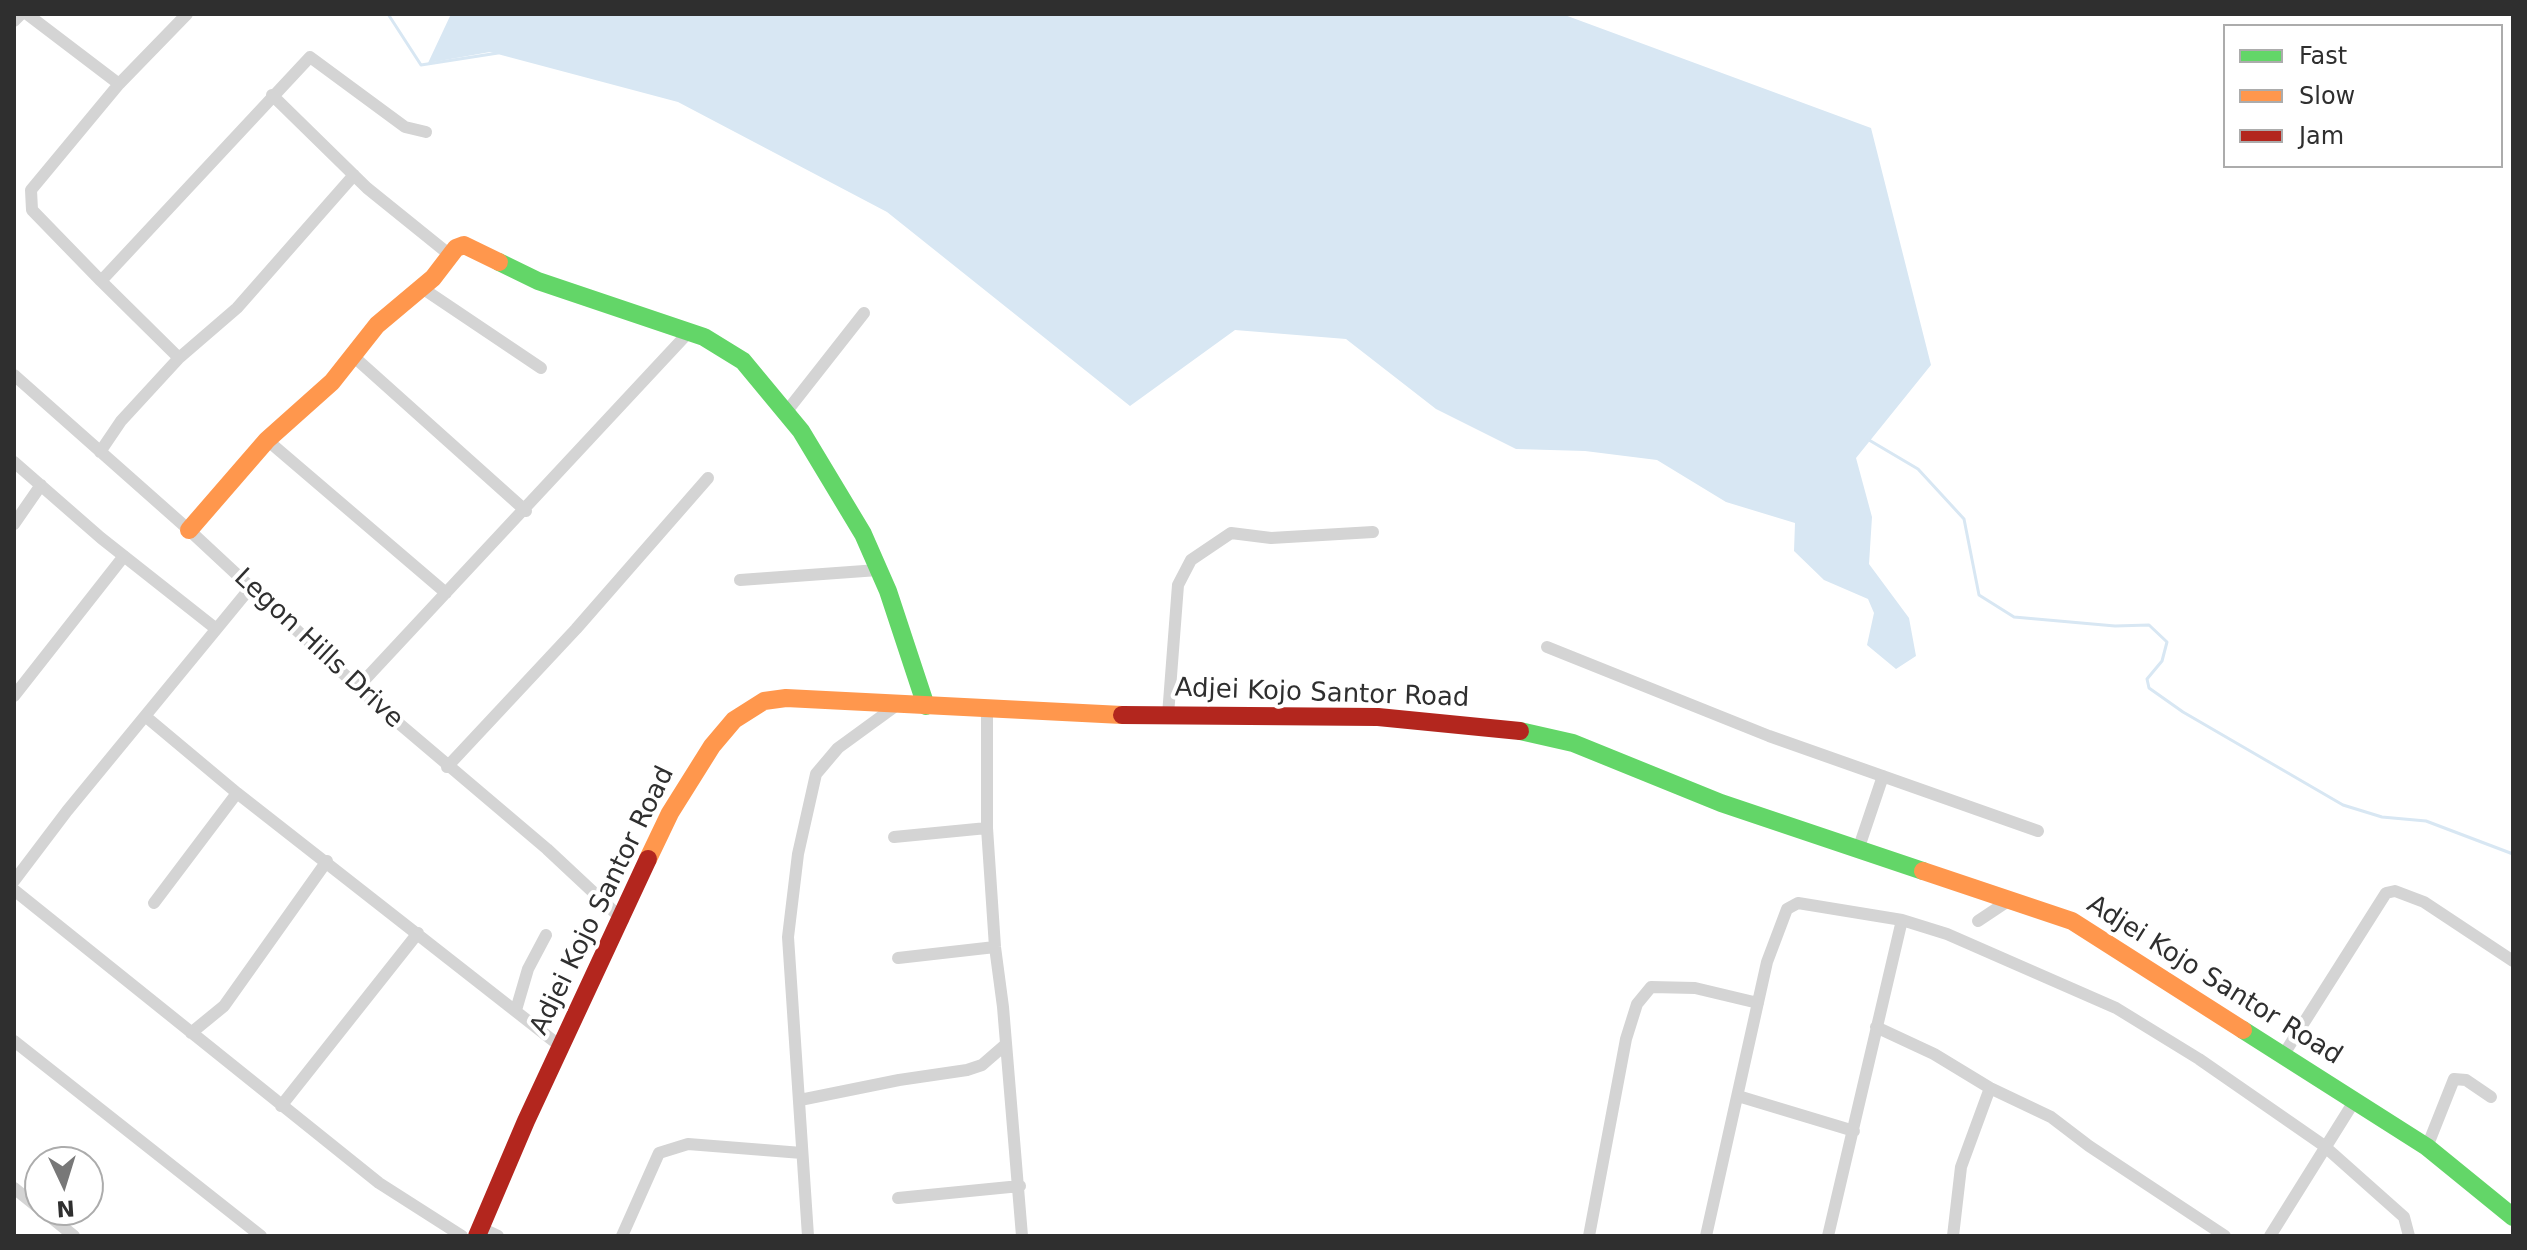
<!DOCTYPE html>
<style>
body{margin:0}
#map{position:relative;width:2527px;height:1250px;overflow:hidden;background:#fff;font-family:"DejaVu Sans",sans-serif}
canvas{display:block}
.frame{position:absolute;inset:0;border:16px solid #2f2f2f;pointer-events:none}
.legend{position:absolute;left:2223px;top:24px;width:280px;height:144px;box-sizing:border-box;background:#fff;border:2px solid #acacac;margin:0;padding:10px 14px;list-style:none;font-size:24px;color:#2f2f2f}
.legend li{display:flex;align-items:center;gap:16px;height:40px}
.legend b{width:40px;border:2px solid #acacac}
.north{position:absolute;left:24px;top:1146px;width:80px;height:80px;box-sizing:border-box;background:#fff;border:2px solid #acacac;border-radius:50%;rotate:176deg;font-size:22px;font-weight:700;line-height:32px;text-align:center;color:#2f2f2f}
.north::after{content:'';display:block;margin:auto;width:28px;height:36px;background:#787878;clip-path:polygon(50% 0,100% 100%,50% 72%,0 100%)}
</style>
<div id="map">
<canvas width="2527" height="1250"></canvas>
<div class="frame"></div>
<ul class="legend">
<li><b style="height:10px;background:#63d668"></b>Fast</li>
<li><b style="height:10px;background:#ff974d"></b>Slow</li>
<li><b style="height:10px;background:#b3261e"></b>Jam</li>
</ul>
<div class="north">N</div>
</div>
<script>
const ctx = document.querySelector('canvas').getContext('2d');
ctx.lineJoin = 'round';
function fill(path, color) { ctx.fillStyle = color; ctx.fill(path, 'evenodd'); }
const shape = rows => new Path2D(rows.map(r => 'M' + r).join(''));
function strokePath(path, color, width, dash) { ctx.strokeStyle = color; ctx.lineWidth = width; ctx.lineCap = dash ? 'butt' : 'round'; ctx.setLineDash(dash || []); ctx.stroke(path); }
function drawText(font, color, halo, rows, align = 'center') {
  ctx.font = font + ' "DejaVu Sans",sans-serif'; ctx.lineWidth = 8; ctx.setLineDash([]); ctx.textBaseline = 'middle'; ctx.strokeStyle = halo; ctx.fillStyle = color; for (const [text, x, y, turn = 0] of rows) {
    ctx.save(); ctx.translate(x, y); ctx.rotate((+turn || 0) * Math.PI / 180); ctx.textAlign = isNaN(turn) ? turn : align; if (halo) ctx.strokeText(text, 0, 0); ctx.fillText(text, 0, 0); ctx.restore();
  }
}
fill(shape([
 [451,14,1562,14,1871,128,1931,365,1856,458,1872,517,1869,564,1909,618,1916,656,1896,669,1867,645,1874,613,1868,599,1824,580,1794,551,1795,523,1726,502,1657,460,1585,451,1516,449,1436,409,1346,339,1235,330,1130,406,887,212,678,102,490,52,428,63]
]), '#d8e7f3');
strokePath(shape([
 [388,14,421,65,498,53],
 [1869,440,1918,469,1964,519,1979,595,2014,617,2115,626,2149,625,2167,642,2162,661,2147,679,2149,688,2183,712,2343,805,2382,817,2426,821,2513,854]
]), '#d8e7f3', 3);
strokePath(shape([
 [27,14,119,84],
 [14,21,21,14],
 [272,95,367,188,450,255],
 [101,281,32,210,31,190,119,84,187,14],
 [422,288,541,368],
 [353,356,526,511],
 [179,358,101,281,310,57,405,127,426,132],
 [14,375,189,530,376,704,547,849,623,920],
 [787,411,864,313],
 [267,440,446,593],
 [100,452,121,421,179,358,237,308,354,175],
 [14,462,101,538,215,628],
 [14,524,41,485],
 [740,580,878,570],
 [1547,647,1769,736,2038,831],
 [358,687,689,332],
 [14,696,124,556],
 [987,710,987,828,995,947,1003,1007,1022,1236],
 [1168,715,1178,585,1191,560,1231,533,1271,538,1373,532],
 [145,716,237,793,560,1046],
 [447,767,576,629,708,478],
 [894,837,987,828],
 [1858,850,1883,776],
 [14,881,67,811,251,587],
 [14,890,379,1183,462,1236],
 [154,903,237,793],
 [1978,921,2011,899],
 [898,958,995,947],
 [516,1010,528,969,546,935],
 [1876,1027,1934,1054,1990,1088,2051,1117,2089,1146,2225,1236],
 [191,1033,224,1006,327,861],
 [14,1041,261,1236],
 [2284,1054,2386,893,2395,891,2424,902,2513,961],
 [1738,1096,1854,1131],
 [800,1100,899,1080,967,1070,982,1065,1005,1045],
 [281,1106,418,933],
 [2427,1147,2454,1079,2466,1080,2491,1097],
 [14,1188,40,1209],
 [898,1198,1020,1186],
 [42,1210,74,1236],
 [481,1228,498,1236],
 [622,1236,659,1153,688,1144,802,1153],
 [808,1236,788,937,798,854,816,774,838,748,897,705],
 [1589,1236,1626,1039,1637,1004,1651,987,1695,988,1758,1003],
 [1706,1236,1767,962,1787,909,1798,903,1902,920,1947,934,2116,1008,2199,1059,2323,1145,2404,1217,2409,1236],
 [1828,1236,1902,920],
 [1953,1236,1961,1167,1990,1088],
 [2270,1236,2355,1100]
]), '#d4d4d4', 12);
strokePath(shape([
 [499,262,538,281,704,337,743,361,801,431,863,534,888,591,926,706],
 [1520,731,1573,743,1721,803,1923,871],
 [2243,1030,2427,1147,2513,1217]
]), '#63d668', 18);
strokePath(shape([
 [189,530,267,440,332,382,377,325,433,278,456,248,464,245,499,262],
 [648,859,670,813,712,746,734,720,764,701,786,698,1122,715],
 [1923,871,2072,921,2243,1030]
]), '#ff974d', 18);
strokePath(shape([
 [1122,715,1378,717,1520,731],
 [477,1236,526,1121,648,859]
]), '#b3261e', 18);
drawText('26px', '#2f2f2f', '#fff', [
 ["Legon Hills Drive",318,649,43],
 ["Adjei Kojo Santor Road",1322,694,2],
 ["Adjei Kojo Santor Road",603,901,-64],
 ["Adjei Kojo Santor Road",2214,981,32]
]);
</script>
